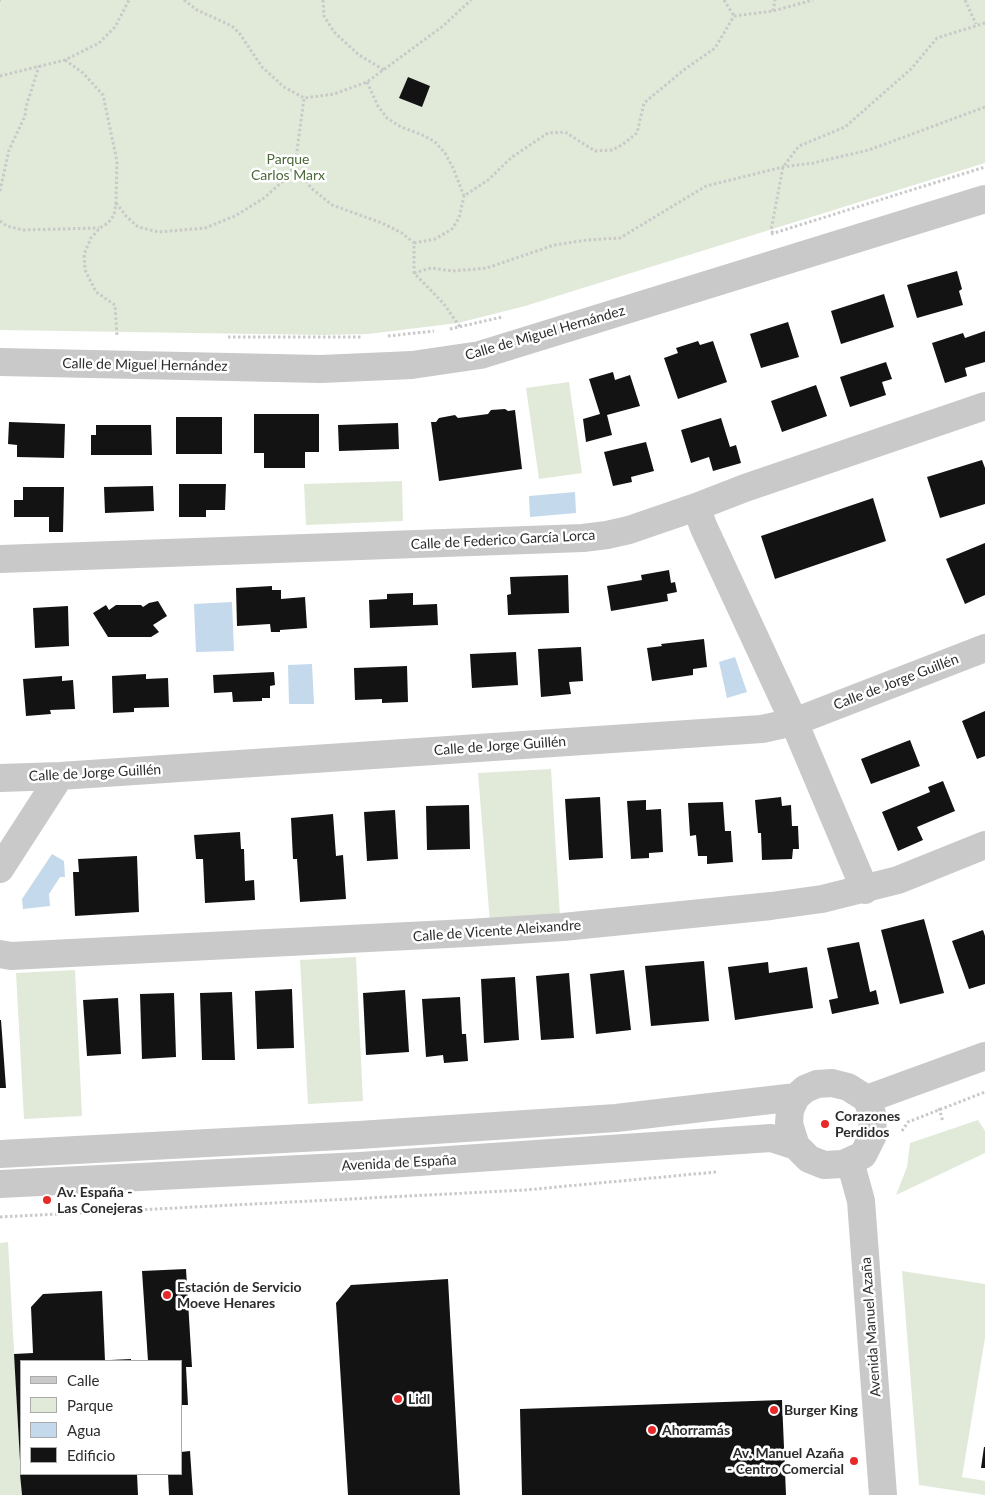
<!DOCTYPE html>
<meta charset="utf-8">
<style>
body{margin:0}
#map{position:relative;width:985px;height:1495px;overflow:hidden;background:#fff;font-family:Lato,sans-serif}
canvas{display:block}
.legend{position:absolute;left:20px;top:1360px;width:162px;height:115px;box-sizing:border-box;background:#fff;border:1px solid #ababab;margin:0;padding:6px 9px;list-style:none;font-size:15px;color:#2c2c2c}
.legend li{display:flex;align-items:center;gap:10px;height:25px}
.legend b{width:25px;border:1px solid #ababab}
</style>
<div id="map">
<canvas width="985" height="1495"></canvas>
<ul class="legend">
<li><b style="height:6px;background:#c9c9c9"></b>Calle</li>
<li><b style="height:14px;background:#e1ead9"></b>Parque</li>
<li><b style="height:14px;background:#c4d9eb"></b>Agua</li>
<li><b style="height:14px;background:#131313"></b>Edificio</li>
</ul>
</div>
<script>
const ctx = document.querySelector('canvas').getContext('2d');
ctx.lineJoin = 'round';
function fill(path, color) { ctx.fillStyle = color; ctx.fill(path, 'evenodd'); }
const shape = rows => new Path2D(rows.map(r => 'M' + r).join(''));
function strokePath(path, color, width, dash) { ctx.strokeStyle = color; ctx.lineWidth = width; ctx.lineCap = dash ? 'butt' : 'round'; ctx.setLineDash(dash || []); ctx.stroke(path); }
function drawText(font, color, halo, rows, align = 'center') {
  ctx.font = font + ' Lato,sans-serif'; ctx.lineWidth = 5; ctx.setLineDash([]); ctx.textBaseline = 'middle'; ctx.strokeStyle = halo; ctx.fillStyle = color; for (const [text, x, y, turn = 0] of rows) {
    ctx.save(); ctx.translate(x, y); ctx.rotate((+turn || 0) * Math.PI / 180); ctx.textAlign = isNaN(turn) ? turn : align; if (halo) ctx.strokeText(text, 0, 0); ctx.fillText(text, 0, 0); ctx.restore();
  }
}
fill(shape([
 [0,0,985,0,985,163,525,306,458,323,368,334,322,335,0,330],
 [569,382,582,473,539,479,526,388],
 [402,481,403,521,306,525,304,484],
 [551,769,560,917,490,923,478,773],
 [356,957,363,1101,308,1104,300,960],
 [75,970,82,1116,24,1119,16,973],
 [978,1120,985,1131,985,1153,896,1195,907,1167,910,1143],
 [8,1242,22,1495,0,1495,0,1243],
 [902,1271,985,1284,985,1338,962,1477,985,1481,985,1495,919,1485]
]), '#e1ead9');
fill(shape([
 [575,492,576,513,530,517,529,496],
 [232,602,234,651,196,652,194,604],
 [735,657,747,692,727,698,719,662],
 [312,664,314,704,289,704,288,665],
 [52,854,64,861,65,877,60,877,49,894,50,906,23,909,22,899]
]), '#c4d9eb');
fill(shape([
 [408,77,430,86,422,107,399,98],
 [957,271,962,289,959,291,963,305,917,318,907,285],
 [884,294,894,327,841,344,831,311],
 [788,322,799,357,761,368,750,334],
 [985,331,985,362,965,368,967,376,945,383,932,343,963,333,965,338],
 [698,341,700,345,713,341,727,382,678,399,664,358,678,353,676,348],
 [886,362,892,379,882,382,886,395,850,407,840,377],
 [613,372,615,380,630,375,640,406,607,415,612,435,586,442,583,419,600,414,589,379],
 [816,385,827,416,782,432,771,401],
 [505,409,508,411,515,410,522,469,439,481,431,422,436,422,439,418,455,415,458,418,488,414,491,410],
 [254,414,319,414,319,452,305,452,305,468,264,468,264,453,254,453],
 [176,417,222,417,222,454,176,454],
 [721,418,730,447,736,445,741,463,713,471,709,457,691,463,681,430],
 [9,422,65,424,64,458,17,457,17,445,8,444],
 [398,423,399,449,339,451,338,425],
 [96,425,151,425,152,455,91,455,91,435,96,435],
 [646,442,654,471,631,477,632,482,613,486,604,452],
 [982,460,985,468,985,504,940,518,927,477],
 [179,484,226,484,225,510,206,510,206,517,179,517],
 [153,486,154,511,105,513,104,487],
 [23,487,64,487,63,532,49,532,49,517,14,517,14,500,23,500],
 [873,498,886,541,775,579,761,536],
 [985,543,985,595,965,604,946,559],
 [669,570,671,583,675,582,677,592,667,594,668,601,611,611,607,586,642,580,641,575],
 [568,575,569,613,508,615,507,595,511,594,510,577],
 [272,586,272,590,281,590,281,599,305,597,307,628,280,630,280,632,271,632,270,624,237,626,236,588],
 [413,593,413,605,437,604,438,625,370,628,369,600,387,599,387,594],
 [158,601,167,616,153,625,159,632,151,637,108,637,93,613,106,605,109,610,116,605,141,605,143,607,149,603],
 [68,606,69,646,35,648,33,608],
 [704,639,707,667,693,669,693,675,652,681,647,648,662,646,661,644],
 [581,647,583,681,569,682,571,694,541,697,538,649],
 [516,652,518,685,472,688,470,654],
 [407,666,408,702,382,703,382,699,355,700,354,668],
 [274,672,275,685,270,686,270,698,262,698,262,701,233,702,232,692,214,693,213,675],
 [146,674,146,679,168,678,169,707,134,708,134,712,113,713,112,676],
 [62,676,62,681,73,680,75,709,50,710,51,714,26,716,23,679],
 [985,711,985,756,977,759,962,721],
 [910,740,920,766,871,784,861,759],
 [943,781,955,811,917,827,923,840,898,851,882,812,930,792,928,787],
 [600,797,603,858,569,860,565,799],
 [781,797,782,806,791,805,792,826,798,826,799,849,793,849,792,859,762,860,761,833,758,833,755,800],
 [646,800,646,810,661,809,663,852,649,853,649,858,631,859,627,801],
 [723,802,725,831,731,831,731,832,733,862,707,864,707,856,698,856,696,835,690,836,688,803],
 [469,805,470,849,427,850,426,806],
 [395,810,398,859,367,861,364,812],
 [333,814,336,856,343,855,346,899,300,902,297,859,293,859,291,818],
 [240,832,241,849,244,849,245,881,254,880,255,900,205,903,203,859,196,859,194,835],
 [137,856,139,912,75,916,73,872,79,872,78,859],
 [924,919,944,993,900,1004,881,930],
 [983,930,985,936,985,984,969,989,952,941],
 [859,942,870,992,876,990,879,1004,832,1014,829,1000,838,998,827,948],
 [704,961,709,1021,651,1026,645,966],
 [768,962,769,973,807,967,813,1008,735,1020,728,967],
 [624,970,631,1030,596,1034,590,974],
 [569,973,574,1038,541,1040,536,976],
 [515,977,519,1040,484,1043,481,979],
 [292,989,294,1048,257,1049,255,991],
 [405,990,409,1052,366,1055,363,993],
 [232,992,235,1060,202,1060,200,993],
 [174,993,176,1057,142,1059,140,994],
 [460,997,462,1034,466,1034,468,1061,444,1063,443,1055,426,1057,422,999],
 [118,998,121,1054,87,1056,83,1000],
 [0,1020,1,1020,6,1088,0,1088],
 [186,1269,192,1367,186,1367,188,1405,181,1405,181,1361,148,1361,142,1271],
 [448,1279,460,1495,348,1495,336,1303,351,1285],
 [102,1291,105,1361,21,1361,21,1461,20,1461,14,1354,33,1353,31,1307,43,1294],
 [131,1359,131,1361,110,1361,110,1360],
 [782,1400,786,1495,522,1495,520,1409],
 [984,1447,985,1447,985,1468,981,1468],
 [190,1451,193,1495,169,1495,168,1474,181,1474,181,1452],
 [20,1474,137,1474,138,1495,22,1495]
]), '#131313');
strokePath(shape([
 [0,0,1,0],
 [184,0,197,10,232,26,240,34,262,67,284,87,304,98,334,94,367,82,443,26,471,0],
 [323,0,324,16,334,32,359,55,384,70],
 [724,0,734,16],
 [965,0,976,24],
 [773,11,775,0],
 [734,16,773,11,813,0],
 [65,60,83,73,103,95,117,161,116,203,114,215,108,223,100,228,91,238,84,254,85,270,96,292,115,305,117,336],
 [0,76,65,60,99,43,115,27,129,0],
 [367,82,378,106,387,118,401,127,420,134,434,141,445,153,453,168,464,196,488,180,512,157,548,133,565,132,595,151,612,150,622,145,637,133,644,103,685,69,715,48,734,16],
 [295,166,304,98],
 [0,191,9,150,25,116,26,107,39,66],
 [116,203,126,216,138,227,159,232,205,228,235,216,264,198,282,182,295,166,311,188,332,205,382,223,402,233,414,243,414,273,444,304,460,327],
 [0,221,7,226,23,230,99,228],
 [773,233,771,230,783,167,799,146,845,127,911,69,937,38,985,23],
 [771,234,985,167],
 [414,243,435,239,452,229,459,218,464,196],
 [414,273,431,268,453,271,487,268,554,245,587,240,620,238,706,186,783,167,813,163,869,150,985,107],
 [450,329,502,317],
 [388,336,434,331],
 [228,337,362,337],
 [939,1108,943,1122],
 [902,1131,908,1122,985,1092],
 [0,1217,525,1190,716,1172]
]), '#c9c9c9', 3, [2.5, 2.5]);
strokePath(shape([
 [0,362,321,369,412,365,480,355,985,199],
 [696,507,704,528,794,722,865,890],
 [0,559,583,538,607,535,629,530,696,507,745,488,985,406],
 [0,778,60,776,762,729,794,722,985,648],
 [0,869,60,776],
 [0,954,11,956,468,933,563,927,771,906,822,899,898,880,985,845]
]), '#c9c9c9', 28);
strokePath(shape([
 [832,1083,848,1087,867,1099,872,1114,873,1135,863,1155,843,1164,824,1165,809,1159,796,1146,789,1124,790,1110,796,1097,805,1089,817,1084,832,1083],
 [867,1099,985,1056],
 [0,1154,359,1135,616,1118,796,1097],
 [850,1161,861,1201,883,1495],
 [0,1184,360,1166,771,1138,796,1146]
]), '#c9c9c9', 28);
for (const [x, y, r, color] of [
 [825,1124,5,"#e82929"],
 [47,1200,5,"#e82929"],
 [167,1295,5,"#e82929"],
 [398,1399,5,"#e82929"],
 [774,1410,5,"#e82929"],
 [652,1430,5,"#e82929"],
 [854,1461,5,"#e82929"]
]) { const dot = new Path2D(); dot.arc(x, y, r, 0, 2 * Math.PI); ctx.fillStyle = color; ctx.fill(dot); strokePath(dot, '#fff', 2); }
drawText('14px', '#4b6839', '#fff', [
 ["Parque",288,159],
 ["Carlos Marx",288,175]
]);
drawText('14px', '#2c2c2c', '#fff', [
 ["Calle de Miguel Hernández",545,333,-16],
 ["Calle de Miguel Hernández",145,365,1],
 ["Calle de Federico García Lorca",503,540,-3],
 ["Calle de Jorge Guillén",896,682,-21],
 ["Calle de Jorge Guillén",500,746,-4],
 ["Calle de Jorge Guillén",95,773,-3],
 ["Calle de Vicente Aleixandre",497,931,-4],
 ["Avenida de España",399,1163,-3],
 ["Avenida Manuel Azaña",871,1327,-94]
]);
drawText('bold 14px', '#2c2c2c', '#fff', [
 ["Corazones",835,1116],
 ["Perdidos",835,1132],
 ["Av. España -",57,1192],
 ["Las Conejeras",57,1208],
 ["Estación de Servicio",177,1287],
 ["Moeve Henares",177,1303],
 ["Lidl",408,1399],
 ["Burger King",784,1410],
 ["Ahorramás",662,1430],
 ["Av. Manuel Azaña",844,1453,"right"],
 ["- Centro Comercial",844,1469,"right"]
], 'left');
</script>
